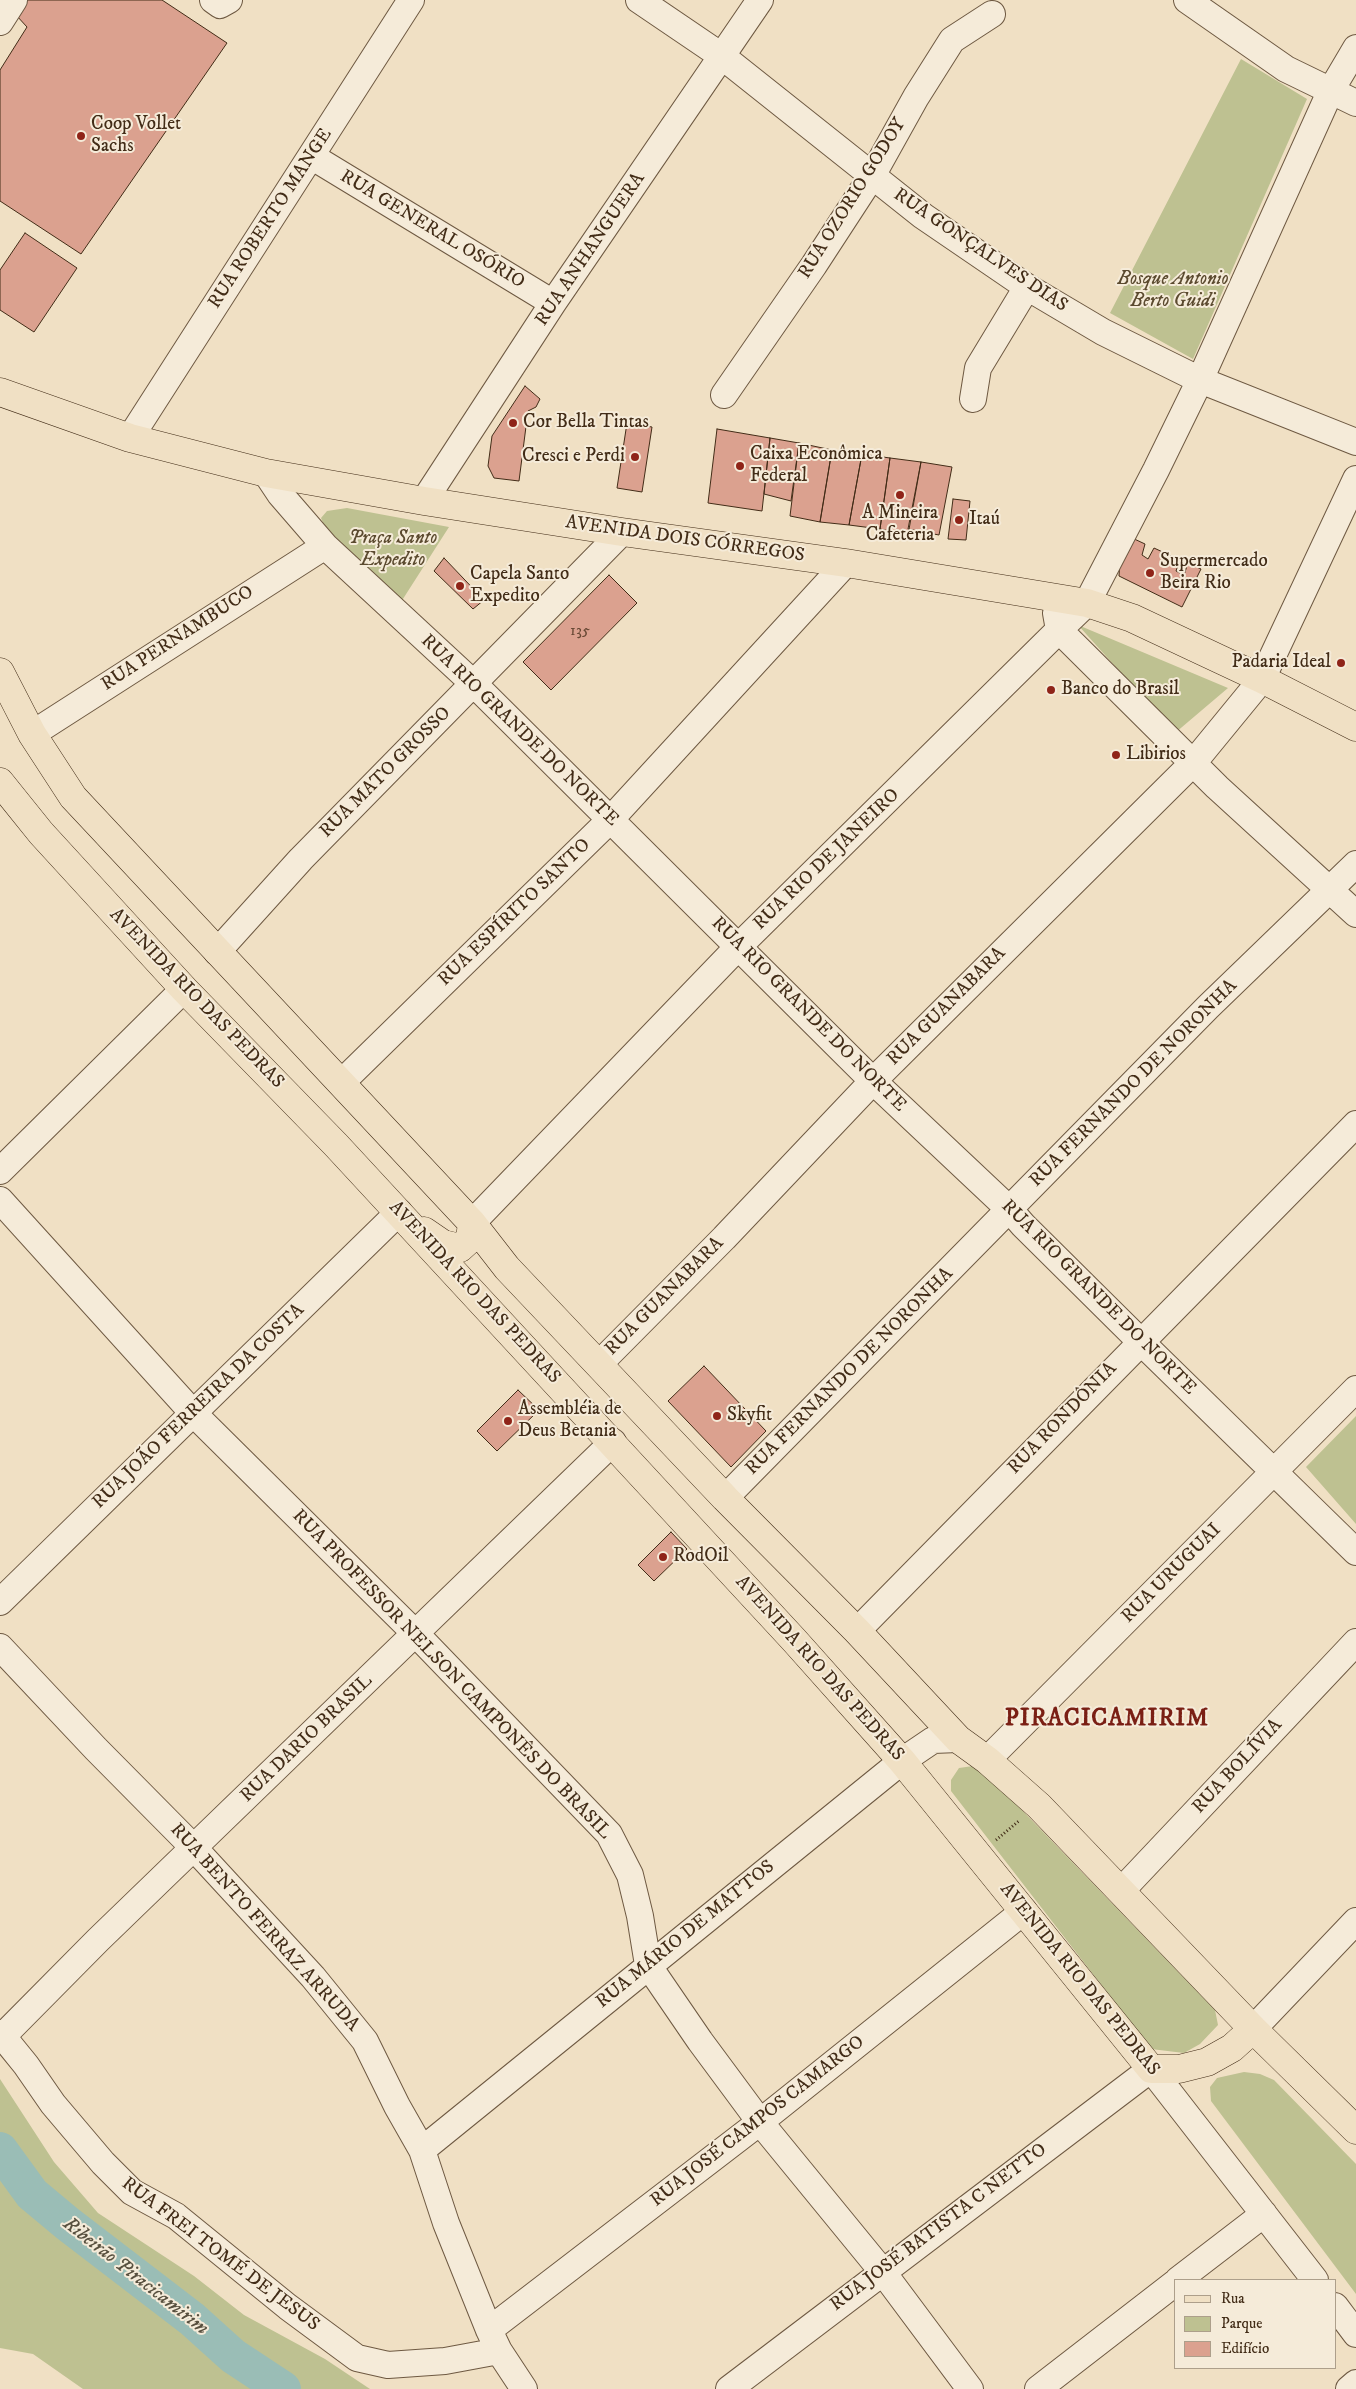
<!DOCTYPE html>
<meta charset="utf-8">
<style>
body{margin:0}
#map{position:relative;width:1356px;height:2389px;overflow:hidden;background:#f0e0c4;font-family:"IM FELL DW Pica",serif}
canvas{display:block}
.legend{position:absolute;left:1174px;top:2279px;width:162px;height:90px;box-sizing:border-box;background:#f5ebd9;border:1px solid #ad9f8b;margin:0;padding:6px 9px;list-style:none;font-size:15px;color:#422c17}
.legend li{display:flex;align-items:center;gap:10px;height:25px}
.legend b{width:25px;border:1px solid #ad9f8b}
</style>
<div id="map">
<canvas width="1356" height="2389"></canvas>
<ul class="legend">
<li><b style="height:6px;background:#f0e0c4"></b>Rua</li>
<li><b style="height:14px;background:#bec191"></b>Parque</li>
<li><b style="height:14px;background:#dba18f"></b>Edifício</li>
</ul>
</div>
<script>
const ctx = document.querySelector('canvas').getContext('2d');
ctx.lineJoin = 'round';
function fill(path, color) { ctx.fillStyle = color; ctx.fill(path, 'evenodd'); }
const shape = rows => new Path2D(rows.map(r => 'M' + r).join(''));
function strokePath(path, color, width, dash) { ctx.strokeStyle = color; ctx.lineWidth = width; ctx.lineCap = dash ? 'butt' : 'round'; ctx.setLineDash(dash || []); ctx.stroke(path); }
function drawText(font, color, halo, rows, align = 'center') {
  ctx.font = font + ' "IM FELL DW Pica",serif'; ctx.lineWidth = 4; ctx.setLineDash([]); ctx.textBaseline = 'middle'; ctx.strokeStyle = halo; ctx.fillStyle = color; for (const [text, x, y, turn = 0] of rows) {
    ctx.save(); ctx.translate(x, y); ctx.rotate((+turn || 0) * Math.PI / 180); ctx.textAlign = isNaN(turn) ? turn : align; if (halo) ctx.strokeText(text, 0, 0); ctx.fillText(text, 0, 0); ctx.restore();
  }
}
fill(shape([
 [1241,59,1307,99,1193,359,1110,313],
 [347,508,449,527,401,602,326,530,321,518,327,511],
 [1078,625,1228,688,1175,733],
 [1356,1416,1356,1524,1306,1467],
 [973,1766,992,1779,1215,2010,1218,2025,1200,2044,1184,2053,1151,2049,951,1791,951,1780,959,1768],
 [1244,2072,1260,2074,1274,2080,1356,2164,1356,2294,1211,2101,1210,2087,1217,2078],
 [0,2079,54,2162,98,2213,194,2276,244,2315,325,2359,370,2389,83,2389,33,2354,0,2348]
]), '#bec191');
strokePath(shape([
 [0,2150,32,2194,68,2224,192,2319,233,2356,283,2389]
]), '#9abdb6', 36);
const building = shape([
 [27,0,162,0,227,43,81,254,0,201,0,70,27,27,16,15,27,0],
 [25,233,77,268,34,332,0,310,0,270,25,233],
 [525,386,540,399,536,407,528,411,519,481,494,478,488,466,492,436,525,386],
 [627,423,652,427,642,492,617,488,627,423],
 [717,429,770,438,762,511,708,503,717,429],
 [770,438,799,443,791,501,764,494,770,438],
 [799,443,832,450,820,522,790,516,799,443],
 [832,450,862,454,849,525,820,522,832,450],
 [862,454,890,458,880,529,849,525,862,454],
 [890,458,921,462,908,535,880,529,890,458],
 [921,462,952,467,939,535,908,529,921,462],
 [953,499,970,501,966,540,948,539,953,499],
 [1130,537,1145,544,1142,555,1148,559,1154,548,1180,560,1176,571,1184,575,1188,563,1201,569,1182,607,1119,576,1120,558,1130,537],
 [444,558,484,600,473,609,434,571,444,558],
 [609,575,637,603,551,690,523,662,609,575],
 [704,1366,766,1431,731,1467,668,1401,704,1366],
 [518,1390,539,1410,497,1451,477,1431,518,1390],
 [671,1532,687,1549,654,1581,638,1565,671,1532]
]);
fill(building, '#dba18f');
strokePath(building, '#422c17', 1);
const minor = shape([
 [213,0,220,5,229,0],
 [639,0,723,57,923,216,1027,287,1103,332,1200,380,1356,442],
 [1187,0,1286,69,1356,103],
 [0,22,14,0],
 [1356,48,1330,92,1200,380,1156,470,1087,603,1059,630,1217,787,1356,914],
 [311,156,553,303],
 [724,395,814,265,872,176,916,97,952,40,992,14],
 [973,399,978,368,1027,287],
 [130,438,411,0],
 [266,473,280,494,325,546,474,684,873,1081,1010,1210,1023,1225,1140,1341,1356,1552],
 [424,501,553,303,760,0],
 [32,734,325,546],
 [217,952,301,859,622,532],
 [341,1083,610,820,846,563],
 [0,1171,184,989],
 [0,1200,193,1413,416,1634,609,1834,630,1875,640,1916,648,1965,700,2041,760,2122,882,2271,970,2389],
 [472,1223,738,947,1059,630,1056,613],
 [600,1363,724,1238,873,1081,1194,762,1262,679,1356,479],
 [725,1498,1208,1007,1356,864],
 [0,1602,399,1212],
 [857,1631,1356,1124],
 [0,1647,96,1749,195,1849,313,1977,365,2041,397,2106,422,2150,446,2223,489,2330,499,2351,524,2389],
 [987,1760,1356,1389],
 [1121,1891,1356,1642],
 [1253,2029,1356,1921],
 [0,2033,26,2065,53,2104,103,2163,132,2192,176,2216,288,2307,357,2358,388,2365,445,2361,499,2351],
 [2,2037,98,1940,613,1442],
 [422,2150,902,1761,933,1740,958,1739],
 [1178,2280,1264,2214],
 [1335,2306,1356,2334],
 [489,2330,760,2122,1024,1911],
 [729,2389,1151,2069,1315,2280],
 [1038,2389,1175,2283],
 [1349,2389,1356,2383]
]);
const major = shape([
 [0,392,130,438,266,473,424,501,622,532,846,563,1087,603,1132,618,1262,679,1356,727],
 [0,672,32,734,73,797,472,1223,507,1268,725,1498,857,1631,958,1739,987,1760,1039,1806,1253,2029,1356,2130],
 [0,782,41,833,184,989,336,1145,794,1640,902,1761,1151,2069,1179,2069,1207,2062,1232,2048,1253,2029],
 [424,1231,443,1244,460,1248,470,1239,472,1223]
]);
strokePath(minor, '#6e5942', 28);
strokePath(major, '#422c17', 29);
strokePath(shape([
 [996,1840,1020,1820]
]), '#422c17', 3, [1, 2.5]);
strokePath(minor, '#f5ebd9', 26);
strokePath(major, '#f0e0c4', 28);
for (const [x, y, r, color] of [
 [81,136,5,"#8f2418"],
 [513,423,5,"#8f2418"],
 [635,457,5,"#8f2418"],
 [740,466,5,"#8f2418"],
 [900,495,5,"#8f2418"],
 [959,520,5,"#8f2418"],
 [1150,573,5,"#8f2418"],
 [460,586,5,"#8f2418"],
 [1341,663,5,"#8f2418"],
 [1051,690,5,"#8f2418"],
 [1116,755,5,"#8f2418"],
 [717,1416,5,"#8f2418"],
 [508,1421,5,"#8f2418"],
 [663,1557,5,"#8f2418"]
]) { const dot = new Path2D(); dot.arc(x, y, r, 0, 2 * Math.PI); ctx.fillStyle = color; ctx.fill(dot); strokePath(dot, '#f5ebd9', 2); }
drawText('16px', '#684935', null, [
 ["135",580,632]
]);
drawText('19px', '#422c17', '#f5ebd9', [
 ["Coop Vollet",91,125],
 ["Sachs",91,147],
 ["Cor Bella Tintas",523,423],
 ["Caixa Econômica",750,455],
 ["Federal",750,477],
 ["Cresci e Perdi",625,457,"right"],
 ["A Mineira",900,514,"center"],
 ["Cafeteria",900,536,"center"],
 ["Itaú",969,520],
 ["Supermercado",1160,562],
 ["Beira Rio",1160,584],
 ["Capela Santo",470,575],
 ["Expedito",470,597],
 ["Padaria Ideal",1331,663,"right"],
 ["Banco do Brasil",1061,690],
 ["Libirios",1126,755],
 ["Assembléia de",518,1410],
 ["Deus Betania",518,1432],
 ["Skyfit",727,1416],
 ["RodOil",673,1557]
], 'left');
drawText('19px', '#422c17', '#f5ebd9', [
 ["RUA OZORIO GODOY",853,199,-58],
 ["RUA ROBERTO MANGE",271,219,-57],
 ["RUA GENERAL OSÓRIO",432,230,31],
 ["RUA ANHANGUERA",591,250,-56],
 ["RUA GONÇALVES DIAS",980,251,34],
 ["AVENIDA DOIS CÓRREGOS",685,540,8],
 ["RUA PERNAMBUCO",178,639,-33],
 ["RUA RIO GRANDE DO NORTE",519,731,44],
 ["RUA MATO GROSSO",386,773,-45],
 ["RUA RIO DE JANEIRO",827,860,-44],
 ["RUA ESPÍRITO SANTO",515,913,-44],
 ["AVENIDA RIO DAS PEDRAS",196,999,46],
 ["RUA GUANABARA",947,1007,-45],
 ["RUA RIO GRANDE DO NORTE",808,1015,45],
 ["RUA FERNANDO DE NORONHA",1134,1084,-45],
 ["AVENIDA RIO DAS PEDRAS",474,1293,47],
 ["RUA GUANABARA",665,1297,-45],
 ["RUA RIO GRANDE DO NORTE",1098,1298,45],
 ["RUA FERNANDO DE NORONHA",850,1372,-45],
 ["RUA JOÃO FERREIRA DA COSTA",199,1407,-44],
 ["RUA RONDÔNIA",1063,1419,-46],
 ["RUA URUGUAI",1172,1574,-45],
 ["AVENIDA RIO DAS PEDRAS",819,1669,48],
 ["RUA PROFESSOR NELSON CAMPONÊS DO BRASIL",451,1675,46],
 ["RUA DARIO BRASIL",307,1739,-44],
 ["RUA BOLÍVIA",1238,1767,-47],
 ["RUA BENTO FERRAZ ARRUDA",264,1928,48],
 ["RUA MÁRIO DE MATTOS",686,1935,-39],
 ["AVENIDA RIO DAS PEDRAS",1079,1980,51],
 ["RUA JOSÉ CAMPOS CAMARGO",758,2122,-38],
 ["RUA JOSÉ BATISTA C NETTO",939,2228,-37],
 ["RUA FREI TOMÉ DE JESUS",220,2255,37]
]);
drawText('italic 19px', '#5b4a2f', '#f5ebd9', [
 ["Bosque Antonio",1173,280],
 ["Berto Guidi",1173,302],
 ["Praça Santo",393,539],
 ["Expedito",393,561]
]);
drawText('italic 20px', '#58503f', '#f5ebd9', [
 ["Ribeirão Piracicamirim",135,2277,38]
]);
ctx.letterSpacing = '1px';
drawText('bold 24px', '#7a1f14', '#f5ebd9', [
 ["PIRACICAMIRIM",1107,1720]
]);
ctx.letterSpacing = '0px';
</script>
